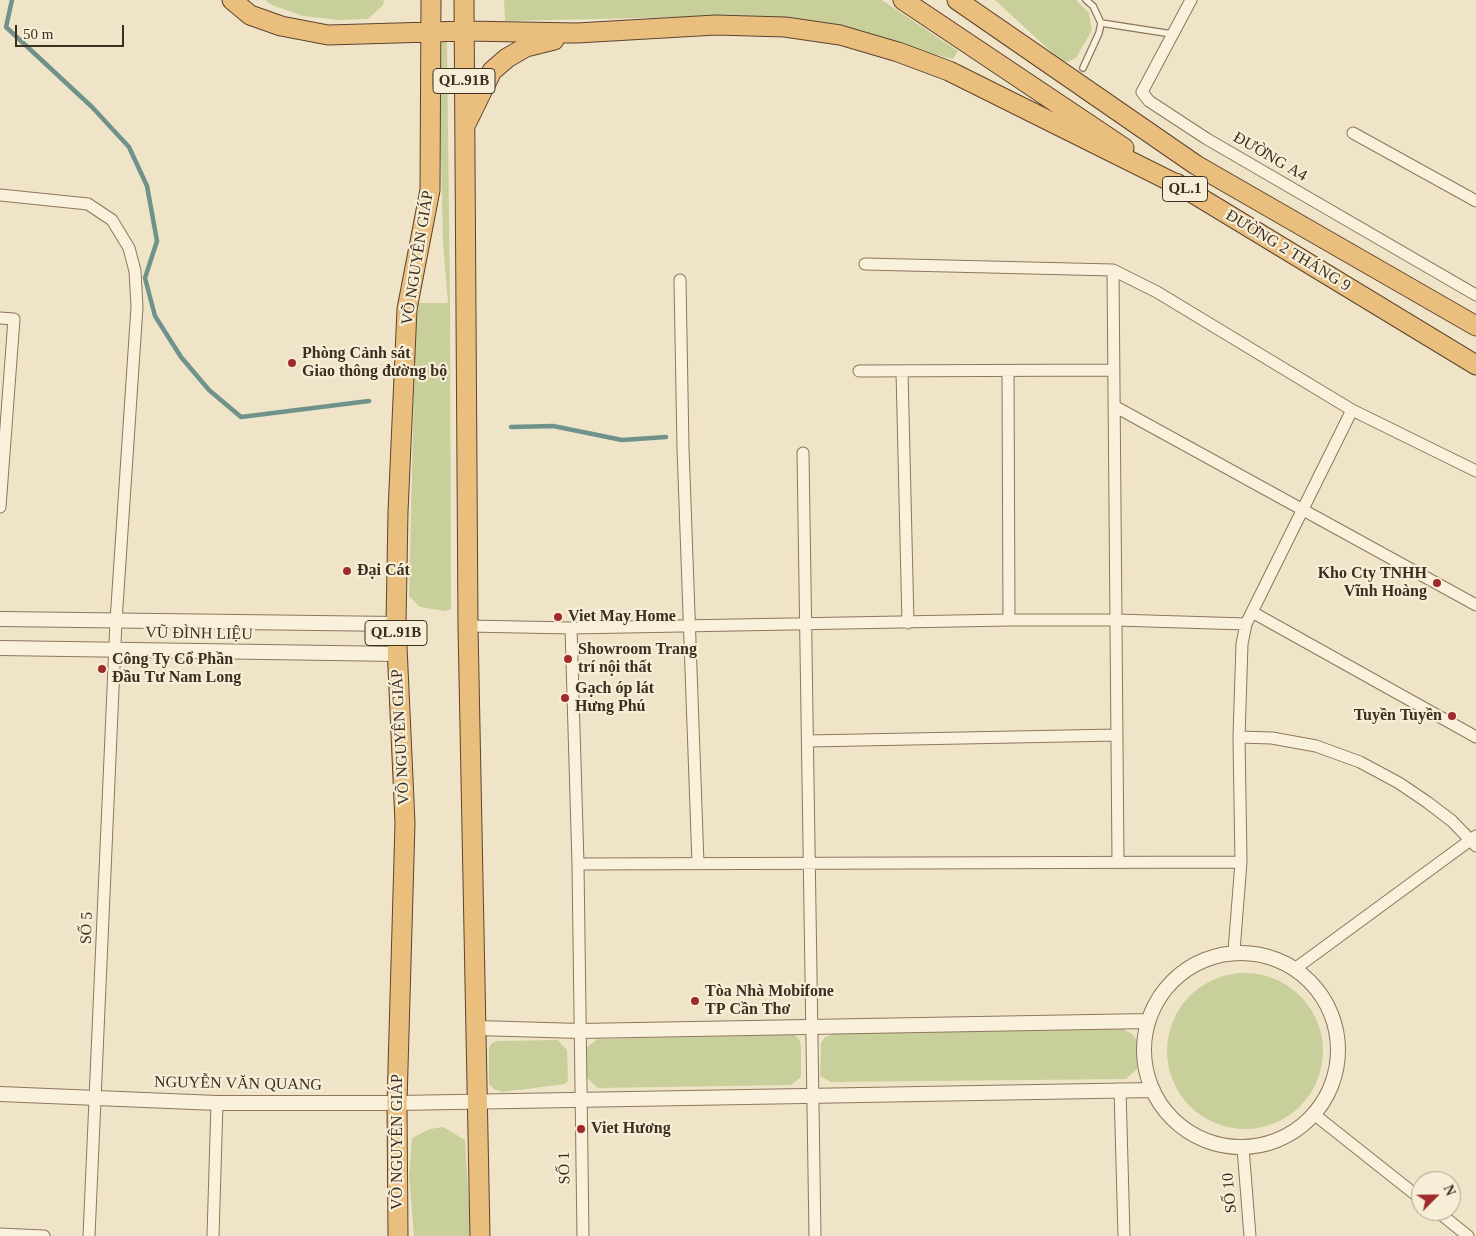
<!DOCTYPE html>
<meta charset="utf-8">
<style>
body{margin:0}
#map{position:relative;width:1476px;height:1236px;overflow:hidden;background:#f0e4c8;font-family:"Times New Roman",serif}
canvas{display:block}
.north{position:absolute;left:1411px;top:1171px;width:50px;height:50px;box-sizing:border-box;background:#f7eed8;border:1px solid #ada18e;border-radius:50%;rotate:67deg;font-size:14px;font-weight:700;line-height:20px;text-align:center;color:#3d2e20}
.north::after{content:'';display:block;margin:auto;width:18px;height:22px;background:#9e2a2b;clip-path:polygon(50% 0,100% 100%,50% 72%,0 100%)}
.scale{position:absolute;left:15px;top:25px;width:109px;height:22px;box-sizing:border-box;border:2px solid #3d2e20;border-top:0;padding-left:6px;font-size:15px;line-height:18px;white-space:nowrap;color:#3d2e20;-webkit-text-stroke:4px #f7eed8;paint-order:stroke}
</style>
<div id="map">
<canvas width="1476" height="1236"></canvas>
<div class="north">N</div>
<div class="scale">50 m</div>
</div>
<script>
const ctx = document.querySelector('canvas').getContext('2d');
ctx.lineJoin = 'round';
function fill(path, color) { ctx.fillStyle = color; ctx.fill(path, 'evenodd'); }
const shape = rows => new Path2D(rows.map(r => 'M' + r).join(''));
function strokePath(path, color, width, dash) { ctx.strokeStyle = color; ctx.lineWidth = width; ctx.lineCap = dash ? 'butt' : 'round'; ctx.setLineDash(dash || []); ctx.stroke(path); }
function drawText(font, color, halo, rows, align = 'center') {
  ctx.font = font + ' "Times New Roman",serif'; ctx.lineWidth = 4.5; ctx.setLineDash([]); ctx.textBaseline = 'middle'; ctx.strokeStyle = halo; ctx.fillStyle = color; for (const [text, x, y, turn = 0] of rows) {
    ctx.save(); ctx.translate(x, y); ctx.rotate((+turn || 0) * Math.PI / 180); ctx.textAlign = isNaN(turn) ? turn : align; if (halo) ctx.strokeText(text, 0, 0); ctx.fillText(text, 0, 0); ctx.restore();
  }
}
fill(shape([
 [265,0,384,0,383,5,368,19,340,20,303,16,272,5],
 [504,0,882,0,958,51,953,59,841,31,785,23,688,17,505,21],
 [995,0,1076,0,1089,13,1092,30,1076,58,1067,62,1059,59],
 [445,40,447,43,450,306,451,609,445,611,420,607,409,596,416,307,418,303,448,303,443,243,440,111,440,48,441,41],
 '1167 1051a78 78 0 1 1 156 0a78 78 0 1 1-156 0Z',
 [1123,1029,1132,1034,1137,1041,1137,1069,1126,1079,831,1082,820,1076,821,1043,825,1037,834,1034],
 [794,1035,799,1039,801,1046,801,1077,791,1085,598,1088,586,1077,587,1047,598,1039],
 [558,1040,567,1050,568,1081,565,1084,502,1092,494,1089,489,1084,489,1048,492,1043,497,1041],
 [443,1127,465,1140,471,1236,414,1236,409,1175,412,1138,430,1129]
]), '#c9cf9b');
strokePath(shape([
 [12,0,6,27,92,107,129,147,147,186,157,241,145,278,155,316,181,357,209,390,241,417,369,401],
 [511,427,553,426,622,440,666,437]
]), '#6f938a', 4.5);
const service = shape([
 [1101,23,1172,34],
 [1083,68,1099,33,1101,23,1093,6,1086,0]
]);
const minor = shape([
 [1191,0,1142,92,1149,101,1207,139,1476,295],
 [1353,133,1476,201],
 [0,195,88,204,112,220,129,248,135,271,137,307,116,621,89,1236],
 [865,264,1113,270,1157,292,1352,410,1476,471],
 [1113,270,1118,862],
 [680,280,683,448,698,863],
 [0,318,14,319,0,507],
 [859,371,1114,370],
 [902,371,908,623],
 [1008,371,1009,620],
 [1114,406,1476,605],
 [803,453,815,1236],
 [1252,612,1476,737],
 [468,626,571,628,1009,620,1116,620,1246,624],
 [571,628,578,864,583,1236],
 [1239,737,1272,738,1316,746,1360,762,1399,783,1427,802,1452,821,1476,846],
 [808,741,1117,735],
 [578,864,1241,862],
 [1234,951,1241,862,1239,737,1242,644,1246,624,1352,410],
 [1296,968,1476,836],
 [1120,1089,1124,1236],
 [1315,1115,1421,1199],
 [1243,1148,1250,1236],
 [1437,1211,1468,1236],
 [0,1234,44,1236],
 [213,1236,217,1103]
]);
const tertiary = shape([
 [0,619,396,624],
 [0,648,397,654],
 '1144 1050a97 97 0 1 1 194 0a97 97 0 1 1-194 0Z',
 [477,1028,580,1031,1148,1021],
 [0,1094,217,1103,397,1103,1153,1090]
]);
const trunk = shape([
 [232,0,250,15,281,26,328,35,465,31,577,33,716,25,785,27,840,35,898,52,949,71,1186,189],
 [464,0,468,626,480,1236],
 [903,0,1124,148],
 [957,0,1196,165,1476,326],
 [467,122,492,71,507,58,526,47,554,40],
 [1176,183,1476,365],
 [398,1236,397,1103,405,823,396,624,398,512,407,309,430,190,431,0]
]);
strokePath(service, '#8d765c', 8);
strokePath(minor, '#8d765c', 13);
strokePath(tertiary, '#8d765c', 16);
strokePath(trunk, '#5b4430', 21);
strokePath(service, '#faf1dc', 5.5);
strokePath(minor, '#faf1dc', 11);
strokePath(tertiary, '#faf1dc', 14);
strokePath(trunk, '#eabe7c', 19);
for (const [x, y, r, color] of [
 [292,363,5,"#9e2a2b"],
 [347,571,5,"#9e2a2b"],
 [1437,583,5,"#9e2a2b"],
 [558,617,5,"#9e2a2b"],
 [568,659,5,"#9e2a2b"],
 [102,669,5,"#9e2a2b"],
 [565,698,5,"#9e2a2b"],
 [1452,716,5,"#9e2a2b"],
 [695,1001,5,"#9e2a2b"],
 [581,1129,5,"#9e2a2b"]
]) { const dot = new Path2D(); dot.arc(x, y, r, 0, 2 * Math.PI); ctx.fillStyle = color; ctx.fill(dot); strokePath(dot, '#f7eed8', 2); }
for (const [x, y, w] of [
 [464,81,62],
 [1185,189,45],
 [396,633,62]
]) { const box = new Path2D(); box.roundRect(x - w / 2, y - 12.5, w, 25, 4); ctx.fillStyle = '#f7eed8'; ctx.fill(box); strokePath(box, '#3d2e20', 1); }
drawText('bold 15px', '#3d2e20', null, [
 ["QL.91B",464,81],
 ["QL.1",1185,189],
 ["QL.91B",396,633]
]);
drawText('16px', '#3d2e20', '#f7eed8', [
 ["ĐƯỜNG A4",1270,157,30],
 ["ĐƯỜNG 2 THÁNG 9",1288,251,31],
 ["VÕ NGUYÊN GIÁP",418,258,-81],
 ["VŨ ĐÌNH LIỆU",199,634,1],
 ["VÕ NGUYÊN GIÁP",401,737,-93],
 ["SỐ 5",87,928,-88],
 ["NGUYỄN VĂN QUANG",238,1084,1],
 ["VÕ NGUYÊN GIÁP",398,1142,-90],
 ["SỐ 1",565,1168,-91],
 ["SỐ 10",1230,1193,-95]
]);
drawText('bold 16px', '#3d2e20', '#f7eed8', [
 ["Phòng Cảnh sát",302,354],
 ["Giao thông đường bộ",302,372],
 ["Đại Cát",357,571],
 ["Kho Cty TNHH",1427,574,"right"],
 ["Vĩnh Hoàng",1427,592,"right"],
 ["Viet May Home",568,617],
 ["Showroom Trang",578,650],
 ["trí nội thất",578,668],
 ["Công Ty Cổ Phần",112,660],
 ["Đầu Tư Nam Long",112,678],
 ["Gạch óp lát",575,689],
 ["Hưng Phú",575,707],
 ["Tuyền Tuyền",1442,716,"right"],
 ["Tòa Nhà Mobifone",705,992],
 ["TP Cần Thơ",705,1010],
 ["Viet Hương",591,1129]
], 'left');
</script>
